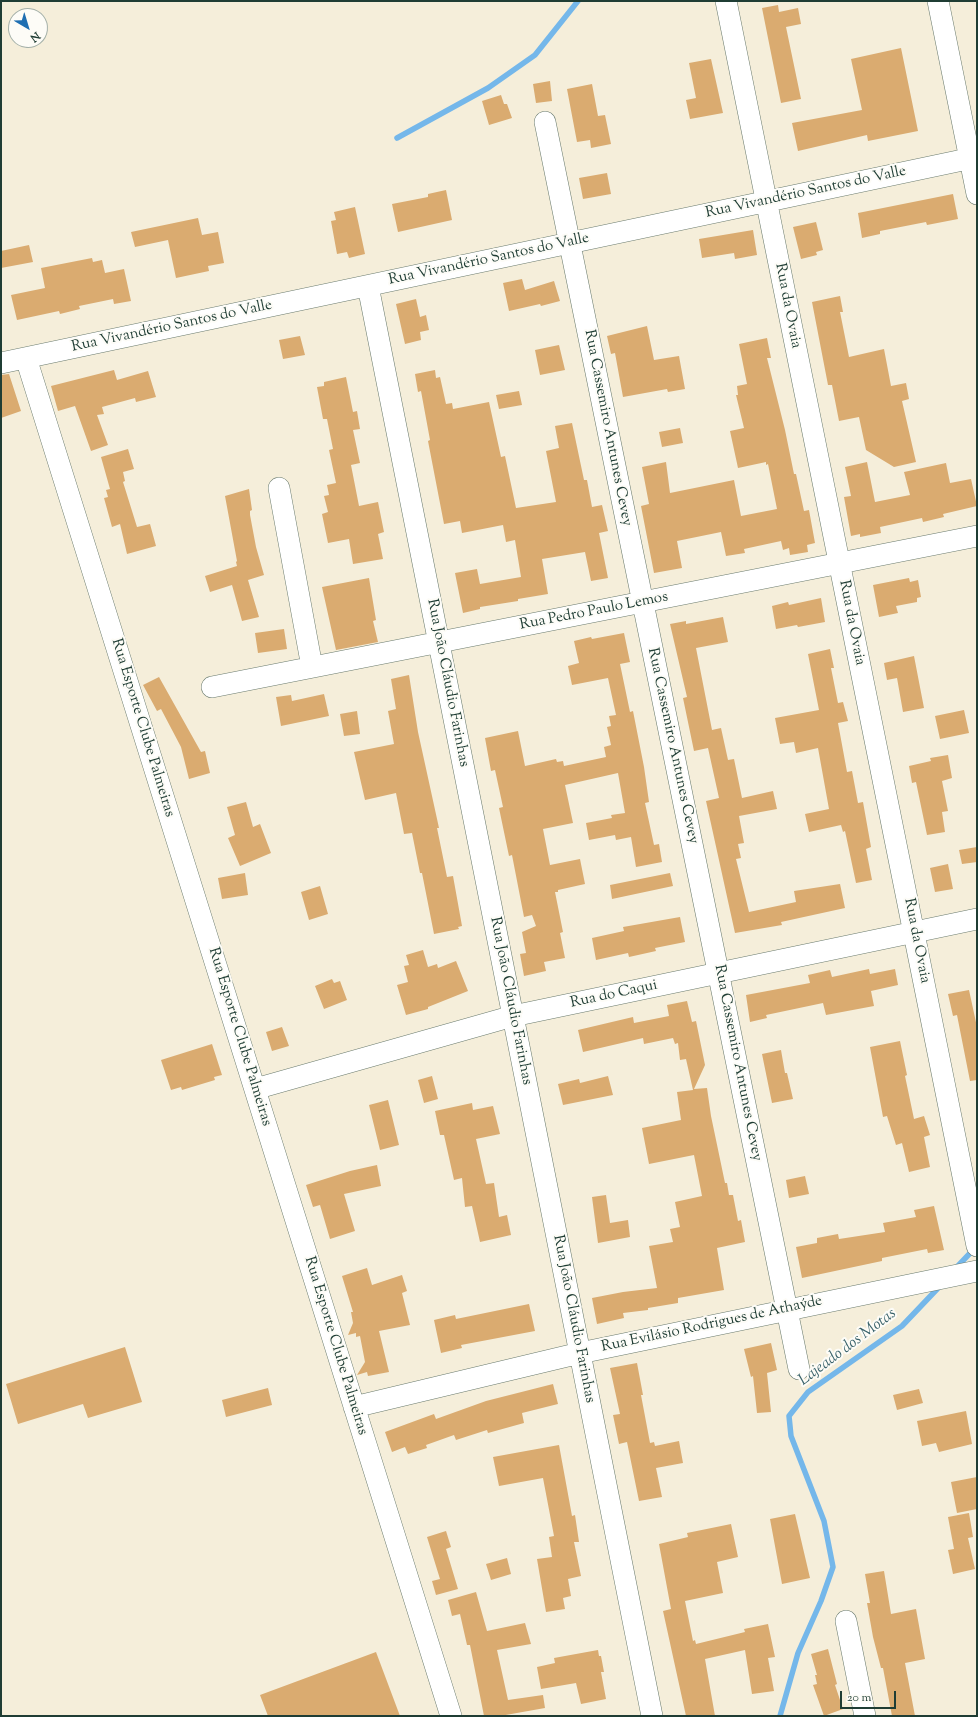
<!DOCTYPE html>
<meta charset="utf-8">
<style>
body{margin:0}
#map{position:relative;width:978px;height:1717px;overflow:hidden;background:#f5eeda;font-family:"Sorts Mill Goudy",serif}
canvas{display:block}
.frame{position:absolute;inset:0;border:2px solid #1f3d34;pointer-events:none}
.north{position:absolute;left:8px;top:8px;width:40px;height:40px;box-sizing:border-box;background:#fdfcf7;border:1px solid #a4b0a9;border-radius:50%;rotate:142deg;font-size:11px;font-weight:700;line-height:16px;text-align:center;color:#1f3d34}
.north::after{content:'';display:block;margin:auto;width:14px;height:18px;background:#1f6fb2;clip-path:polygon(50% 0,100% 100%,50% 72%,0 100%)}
.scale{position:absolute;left:840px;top:1691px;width:56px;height:18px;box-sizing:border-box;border:2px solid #1f3d34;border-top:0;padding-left:5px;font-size:12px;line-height:14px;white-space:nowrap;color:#1f3d34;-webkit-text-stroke:3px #fdfcf7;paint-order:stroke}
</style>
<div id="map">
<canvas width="978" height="1717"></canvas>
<div class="frame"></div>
<div class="north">N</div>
<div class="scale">20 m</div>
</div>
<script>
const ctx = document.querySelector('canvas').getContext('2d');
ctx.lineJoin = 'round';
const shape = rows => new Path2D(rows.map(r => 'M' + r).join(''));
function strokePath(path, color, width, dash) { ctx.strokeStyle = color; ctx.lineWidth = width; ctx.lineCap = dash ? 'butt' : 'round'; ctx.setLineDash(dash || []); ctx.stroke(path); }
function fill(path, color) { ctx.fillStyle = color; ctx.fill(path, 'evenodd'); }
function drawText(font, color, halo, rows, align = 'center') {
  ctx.font = font + ' "Sorts Mill Goudy",serif'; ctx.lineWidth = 4; ctx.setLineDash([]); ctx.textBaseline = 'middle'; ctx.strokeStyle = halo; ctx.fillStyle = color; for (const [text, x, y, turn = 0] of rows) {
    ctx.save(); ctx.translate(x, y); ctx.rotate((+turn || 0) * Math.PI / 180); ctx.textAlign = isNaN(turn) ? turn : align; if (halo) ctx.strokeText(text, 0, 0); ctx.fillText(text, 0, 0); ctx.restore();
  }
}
strokePath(shape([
 [397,138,488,88,535,55,578,1],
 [955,1269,974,1249],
 [780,1716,798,1653,821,1601,833,1567,824,1521,791,1436,789,1416,808,1392,902,1326,940,1286]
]), '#74b7ea', 5.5);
fill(shape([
 [778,5,779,12,798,8,801,24,786,27,801,99,781,103,762,8],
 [901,48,918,131,868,141,867,135,798,151,792,123,862,110,851,59],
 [711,59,723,113,690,119,686,100,696,98,689,63],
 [550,81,552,101,536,103,533,84],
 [592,84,598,116,605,115,611,144,591,148,590,140,577,142,567,89],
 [501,95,504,104,507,104,512,118,489,125,482,101],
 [607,173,611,194,583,199,579,178],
 [446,190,452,220,398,232,392,204,428,197,428,194],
 [953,194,958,219,927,225,926,222,880,231,880,234,862,238,858,213],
 [355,207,365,254,349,258,347,252,337,254,331,221,336,220,334,212],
 [198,218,202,235,218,232,224,263,208,266,209,271,176,278,168,240,135,247,131,232],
 [816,222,823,250,816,252,817,255,801,259,793,227],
 [753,230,757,255,735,259,734,253,702,258,699,239],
 [29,245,33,262,1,268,1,251],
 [92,258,93,262,102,260,105,273,124,269,131,301,114,304,113,299,79,306,80,309,60,314,59,311,17,320,11,295,45,288,41,268],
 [522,279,525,290,554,281,560,301,541,306,540,304,509,311,503,283],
 [840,296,843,312,840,312,849,357,884,349,891,386,906,383,909,399,902,401,916,462,894,467,866,450,859,417,839,421,832,385,828,385,812,302],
 [416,299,420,317,426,315,429,330,420,332,421,340,405,344,396,304],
 [647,326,654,360,679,356,685,389,668,392,667,389,623,397,615,353,611,354,607,336],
 [300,336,305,355,283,359,279,340],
 [767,338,771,358,767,358,785,430,794,474,796,474,804,511,809,510,815,543,807,545,808,552,790,555,789,548,783,550,781,541,744,549,745,553,726,556,721,532,677,541,682,568,654,573,641,506,649,504,642,467,666,462,670,493,734,480,741,516,777,509,768,464,766,465,766,462,738,468,730,431,744,428,736,395,738,395,737,386,747,384,739,344],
 [559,345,565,370,540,375,535,350],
 [114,370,117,380,148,371,156,397,136,402,135,398,102,407,104,414,97,415,108,445,91,451,75,406,58,411,51,386],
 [435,370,436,378,440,377,446,404,452,403,453,409,489,402,501,457,505,456,516,508,556,502,546,451,559,448,555,426,572,423,584,480,587,480,592,507,602,505,608,531,599,533,608,578,591,581,585,552,542,559,548,594,518,599,518,601,480,607,480,609,463,613,455,573,477,569,480,584,521,577,515,540,506,542,503,525,462,533,460,521,444,524,428,441,430,440,421,391,418,392,415,374],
 [9,374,21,411,1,418,1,375],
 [346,377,353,412,357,411,360,429,353,430,360,463,351,465,359,506,378,502,384,532,378,534,383,559,353,564,349,539,328,543,322,514,328,512,324,496,329,495,327,485,336,483,329,450,333,449,327,419,323,419,317,387,324,386,324,382],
 [519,391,522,405,499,409,496,395],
 [680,428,683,443,662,447,659,432],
 [128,449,134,469,123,472,125,481,123,482,137,527,150,524,156,546,127,554,120,524,112,527,104,498,108,497,106,490,110,489,101,457],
 [867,462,875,502,910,495,904,472,946,463,950,483,971,479,977,506,943,514,944,517,923,522,922,518,880,527,881,533,860,537,860,534,851,536,844,497,851,496,845,467],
 [249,489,252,510,250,511,250,515,256,547,264,575,248,580,259,617,242,621,232,585,210,592,205,576,237,566,236,562,237,561,225,496],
 [369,578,376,620,373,621,378,642,336,650,322,587],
 [909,578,910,582,918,580,921,597,917,598,917,602,896,606,898,613,879,617,873,585],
 [821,598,825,622,798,627,797,625,776,629,772,606,788,602,789,605],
 [723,617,728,642,696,648,712,730,721,728,728,760,734,759,742,798,773,791,777,809,739,816,744,843,738,844,741,858,736,859,749,912,796,902,794,891,840,884,845,908,781,922,782,925,735,933,706,801,719,798,708,748,694,751,683,698,687,697,670,624,686,621,686,624],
 [284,629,287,649,258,653,255,633],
 [624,633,630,662,620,664,630,712,633,711,644,767,649,802,645,803,654,845,659,844,662,862,636,867,631,837,616,840,615,835,589,840,586,823,612,818,611,815,625,813,618,773,565,785,573,823,543,829,550,865,580,859,585,884,558,890,558,892,555,892,563,932,560,933,565,958,544,962,546,971,524,976,520,954,526,953,522,932,536,926,532,915,524,917,512,855,509,856,499,808,503,807,495,770,491,771,485,738,518,731,525,766,556,759,557,762,563,761,564,766,606,757,604,747,611,745,607,727,611,726,609,716,616,715,608,678,572,685,568,666,579,663,574,641,591,637,592,639],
 [830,649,834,668,831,668,838,703,843,702,848,721,838,723,847,772,852,771,858,803,863,802,871,847,866,849,872,880,856,883,845,831,843,832,841,825,809,832,805,814,829,809,818,748,796,753,794,742,780,744,775,718,819,710,808,654],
 [914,656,924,708,903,712,897,678,887,680,884,663],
 [409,675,418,732,439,828,437,828,447,877,453,876,462,926,458,927,459,929,434,934,422,873,420,873,412,833,404,834,396,793,365,800,354,752,394,744,388,711,396,709,391,679],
 [159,677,201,752,205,751,210,773,189,779,181,747,161,709,157,711,143,685],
 [324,694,329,716,281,726,276,697,291,695,292,701],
 [964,710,969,733,940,739,935,716],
 [357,711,360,734,344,736,340,714],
 [948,755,952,778,942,781,948,811,942,812,945,832,927,835,916,782,912,783,909,766,931,761,930,758],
 [246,802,253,827,260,824,271,853,240,866,228,838,235,835,227,807],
 [977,847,977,862,962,864,959,850],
 [948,864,953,889,935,892,930,868],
 [245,873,248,895,222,899,218,878],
 [670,873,673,886,612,899,610,885],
 [320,886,328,914,309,920,301,892],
 [680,917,685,942,655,948,656,951,629,957,628,953,596,960,592,938,624,931,623,927],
 [423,950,428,967,437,964,438,968,456,961,468,991,428,1007,428,1009,406,1015,397,985,408,982,404,966,409,965,406,955],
 [869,969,870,974,895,969,898,985,871,991,874,1006,826,1015,823,1003,766,1015,767,1018,750,1022,746,995,810,983,808,975,830,970,832,977],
 [332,979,334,983,340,981,347,1000,324,1009,315,986],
 [969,990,977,1027,977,1080,970,1081,957,1015,953,1016,948,994],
 [687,1001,692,1022,696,1021,705,1065,694,1089,707,1088,711,1116,725,1183,727,1183,729,1195,733,1195,738,1221,741,1220,745,1242,717,1248,724,1290,678,1298,678,1303,648,1308,648,1310,623,1313,624,1318,597,1324,592,1298,623,1292,657,1288,649,1246,673,1242,670,1229,680,1227,675,1202,702,1196,694,1155,649,1164,642,1128,681,1120,677,1092,693,1090,686,1059,680,1060,678,1043,675,1044,673,1038,644,1044,643,1038,583,1052,578,1030,633,1017,634,1023,669,1016,667,1005],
 [282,1027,289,1046,272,1051,266,1032],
 [900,1041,907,1075,905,1076,914,1119,924,1116,930,1135,924,1137,930,1167,909,1172,902,1143,896,1145,887,1116,883,1117,870,1047],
 [212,1044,222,1075,214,1077,215,1080,182,1090,181,1087,171,1090,161,1060],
 [781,1050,785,1073,787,1073,793,1099,772,1103,762,1054],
 [432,1076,438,1099,424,1103,418,1080],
 [608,1076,613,1095,563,1105,558,1084,579,1079,580,1083],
 [388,1100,399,1145,380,1150,369,1105],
 [472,1103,473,1110,493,1106,500,1134,476,1139,486,1184,494,1183,499,1217,507,1215,511,1235,480,1242,472,1206,465,1207,462,1178,454,1180,444,1135,440,1135,435,1111],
 [377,1165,381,1186,344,1194,355,1231,330,1239,320,1205,313,1207,306,1185,350,1171],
 [805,1176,809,1194,789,1198,786,1180],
 [606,1195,610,1223,628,1220,630,1237,598,1243,592,1197],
 [934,1206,944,1250,928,1253,927,1249,882,1258,882,1261,802,1278,796,1247,817,1243,817,1238,838,1234,839,1239,885,1232,883,1223,916,1217,914,1210],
 [367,1268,372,1285,402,1275,407,1291,402,1293,410,1325,379,1331,389,1372,368,1376,367,1372,357,1375,365,1362,360,1336,356,1337,356,1333,348,1335,353,1323,351,1312,353,1312,342,1276],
 [529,1304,535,1331,461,1345,462,1348,441,1353,434,1320,455,1315,456,1319],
 [771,1343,777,1370,767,1373,771,1412,757,1413,753,1376,751,1377,744,1349],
 [125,1347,142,1402,88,1418,83,1404,18,1424,6,1384],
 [637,1363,643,1395,641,1395,650,1443,654,1442,655,1446,679,1441,683,1463,656,1468,662,1497,639,1501,627,1442,619,1444,613,1415,620,1414,610,1368],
 [553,1384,558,1404,522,1413,524,1423,488,1433,487,1430,456,1440,454,1435,426,1445,427,1448,408,1454,405,1447,392,1452,385,1432,434,1414,436,1419,486,1401],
 [268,1388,272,1405,226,1417,222,1400],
 [919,1389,923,1403,897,1410,893,1395],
 [966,1411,972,1444,939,1452,936,1443,922,1446,917,1421],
 [559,1445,572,1516,575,1515,579,1542,574,1542,581,1576,568,1579,571,1596,563,1598,565,1609,546,1612,537,1559,552,1557,549,1537,554,1536,543,1478,499,1486,493,1457],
 [977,1477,977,1509,957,1513,951,1482],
 [969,1513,973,1537,968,1538,975,1569,953,1574,948,1550,954,1549,948,1517],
 [795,1514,810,1578,782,1584,770,1519],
 [731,1524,738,1557,717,1562,723,1593,685,1601,693,1641,695,1640,696,1644,745,1632,744,1629,768,1624,775,1657,768,1658,774,1691,752,1694,745,1650,705,1659,715,1716,686,1716,663,1611,671,1609,659,1544,688,1537,687,1533],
 [446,1531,451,1547,446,1549,458,1589,436,1595,432,1581,440,1579,427,1537],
 [507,1558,511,1574,491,1580,486,1564],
 [884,1571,891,1614,916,1609,925,1659,905,1663,915,1716,892,1716,883,1668,881,1668,873,1637,867,1603,870,1603,865,1574],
 [476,1592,487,1631,525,1623,531,1644,497,1650,508,1700,543,1695,545,1708,500,1716,484,1716,470,1645,467,1645,460,1614,452,1616,448,1600],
 [828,1649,837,1684,835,1685,843,1709,824,1716,813,1685,817,1684,815,1675,817,1675,811,1654],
 [598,1650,599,1656,601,1656,604,1672,601,1672,606,1699,581,1704,576,1683,541,1689,537,1667,555,1663,554,1658],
 [376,1652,400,1716,268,1716,260,1695]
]), '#daab70');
const minor = shape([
 [726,1,977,1246],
 [938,1,977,194],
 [545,122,799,1369],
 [368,286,652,1716],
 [26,358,451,1716],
 [1,363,977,157],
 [279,488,312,667],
 [212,687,977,536],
 [255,1089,513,1016,977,919],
 [354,1407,580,1353,977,1271],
 [846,1621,865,1716]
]);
strokePath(minor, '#6a7b6e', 22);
strokePath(minor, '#fff', 21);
drawText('15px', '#1f3d34', '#fdfcf7', [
 ["Rua Vivandério Santos do Valle",806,193,-12],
 ["Rua Vivandério Santos do Valle",489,260,-12],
 ["Rua da Ovaia",787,306,79],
 ["Rua Vivandério Santos do Valle",172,327,-12],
 ["Rua Cassemiro Antunes Cevey",607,428,79],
 ["Rua Pedro Paulo Lemos",594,612,-11],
 ["Rua da Ovaia",851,623,79],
 ["Rua João Cláudio Farinhas",447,683,79],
 ["Rua Esporte Clube Palmeiras",142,728,73],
 ["Rua Cassemiro Antunes Cevey",672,746,78],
 ["Rua da Ovaia",916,941,79],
 ["Rua do Caqui",614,995,-12],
 ["Rua João Cláudio Farinhas",510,1001,79],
 ["Rua Esporte Clube Palmeiras",239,1037,73],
 ["Rua Cassemiro Antunes Cevey",737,1063,79],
 ["Rua João Cláudio Farinhas",573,1319,79],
 ["Rua Evilásio Rodrigues de Athaýde",712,1325,-12],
 ["Rua Esporte Clube Palmeiras",335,1346,73]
]);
drawText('italic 16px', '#39626b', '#fdfcf7', [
 ["Lajeado dos Motas",848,1348,-37]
]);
</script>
